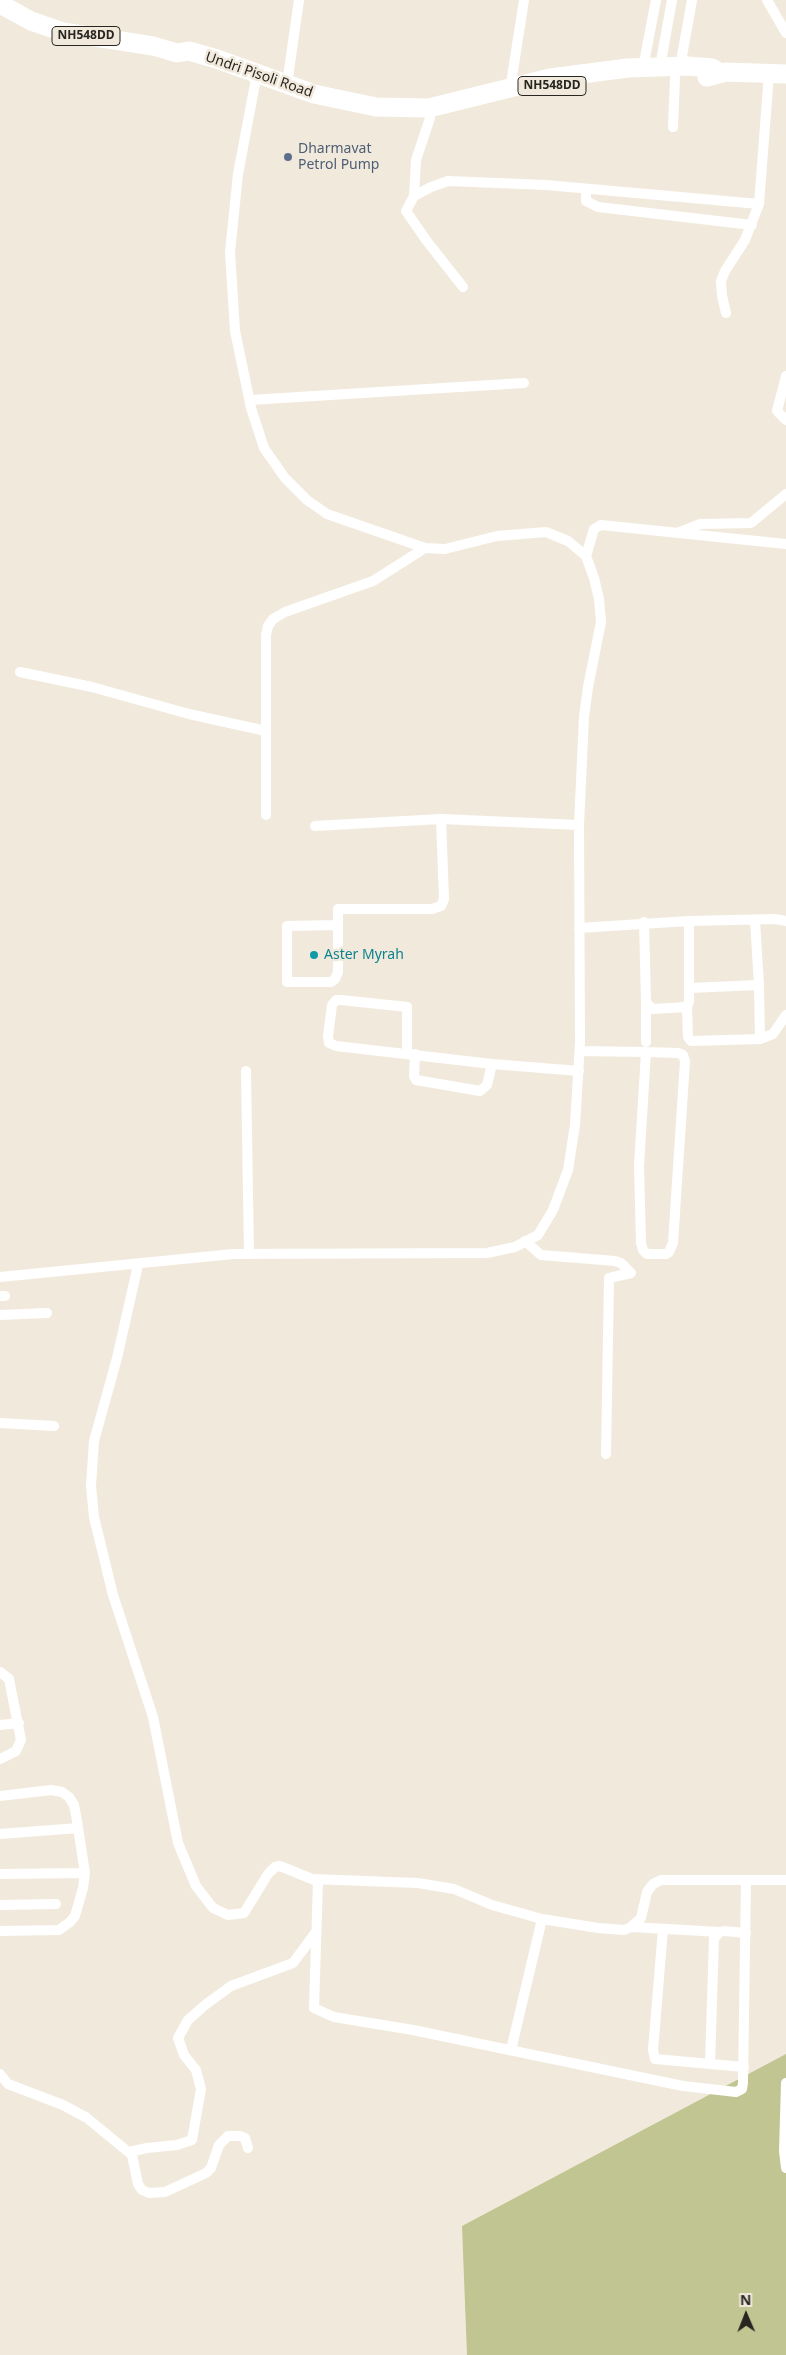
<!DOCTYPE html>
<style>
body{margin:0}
#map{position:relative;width:786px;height:2355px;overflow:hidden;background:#f1eadc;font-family:"Noto Sans",sans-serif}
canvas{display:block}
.north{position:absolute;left:721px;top:2290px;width:50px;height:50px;-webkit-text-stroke:4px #f1eadc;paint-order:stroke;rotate:359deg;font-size:14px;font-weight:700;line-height:20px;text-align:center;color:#282621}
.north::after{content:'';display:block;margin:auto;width:18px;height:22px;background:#282621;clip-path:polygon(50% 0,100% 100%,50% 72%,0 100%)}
</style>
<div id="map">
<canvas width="786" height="2355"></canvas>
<div class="north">N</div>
</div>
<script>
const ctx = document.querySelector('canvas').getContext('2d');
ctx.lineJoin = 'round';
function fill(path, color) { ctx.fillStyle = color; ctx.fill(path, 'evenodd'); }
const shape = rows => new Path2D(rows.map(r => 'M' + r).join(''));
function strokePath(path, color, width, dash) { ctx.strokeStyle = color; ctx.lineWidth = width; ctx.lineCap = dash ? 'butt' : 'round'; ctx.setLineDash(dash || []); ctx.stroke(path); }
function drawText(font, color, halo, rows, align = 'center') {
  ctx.font = font + ' "Noto Sans",sans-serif'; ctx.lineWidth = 5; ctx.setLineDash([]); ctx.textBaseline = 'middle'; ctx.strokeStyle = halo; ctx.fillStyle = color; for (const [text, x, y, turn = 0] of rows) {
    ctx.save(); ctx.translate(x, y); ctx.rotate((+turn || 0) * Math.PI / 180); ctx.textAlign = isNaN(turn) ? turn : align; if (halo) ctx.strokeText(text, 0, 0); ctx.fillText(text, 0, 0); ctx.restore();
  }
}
fill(shape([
 [786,2054,786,2355,467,2355,462,2226]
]), '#c0c591');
strokePath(shape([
 [767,0,786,33],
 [660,67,672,0],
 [680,67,692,0],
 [643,68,656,0],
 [287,84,299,0],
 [510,90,524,0],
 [429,108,430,118,416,160,414,196,406,211,426,240,463,287],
 [673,127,675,78],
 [586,189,586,201,598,207,752,225],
 [414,196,431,187,448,181,546,185,759,204],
 [726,313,722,296,721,281,725,271,745,240,759,204,769,74],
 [786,376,777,411,786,420],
 [250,400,524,383],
 [678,533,700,524,751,523,786,494],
 [586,556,594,529,601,525,786,544],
 [20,672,92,687,189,714,266,731],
 [266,815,266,635,268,626,273,619,285,612,373,581,425,548],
 [315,826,441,819],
 [755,920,759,985],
 [644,922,646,1002,652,1009,687,1007,689,1001,689,921],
 [338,925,338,972,335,979,331,982,287,982,287,926,338,925,338,909,432,909,441,906,444,899,441,819,579,825],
 [579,928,689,921,775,919,786,921],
 [687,1007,688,1037,691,1041,760,1039,759,985,689,988],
 [760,1039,773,1034,786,1015],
 [646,1042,646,1002],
 [580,1051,646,1052,678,1053,683,1055,685,1061,673,1243,669,1252,666,1254,647,1254,643,1250,641,1243,639,1166,646,1052],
 [407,1053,407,1007,341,1000,336,1000,332,1005,328,1036,329,1043,336,1046,492,1064,579,1071],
 [415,1054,414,1076,416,1080,480,1091,487,1085,492,1064],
 [246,1071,249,1254],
 [525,1241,541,1255,615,1261,621,1263,631,1273,609,1278,606,1454],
 [138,1265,117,1358,94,1441,91,1486,94,1517,113,1595,153,1717,178,1843,196,1886,213,1908,228,1915,244,1913,268,1874,275,1867,280,1866,312,1879,418,1883,454,1889,492,1905,542,1919,598,1928,624,1930,631,1927,641,1918,647,1892,653,1884,661,1880,786,1880],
 [0,1277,233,1254,487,1253,515,1247,538,1235,553,1210,568,1170,575,1125,580,1042,579,825,584,717,588,687,601,622,599,599,594,578,586,556,568,541,546,532,497,536,445,549,425,548,327,514,307,500,285,478,264,448,251,408,235,331,230,252,238,174,257,73],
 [0,1296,5,1296],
 [0,1315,47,1313],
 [0,1423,54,1426],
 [0,1672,9,1679,21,1740,16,1751,0,1759],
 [0,1725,19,1723],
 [0,1796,51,1790,62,1792,69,1797,74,1805,76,1815,85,1873,83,1888,75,1916,70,1922,59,1930,0,1931],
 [0,1834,78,1828],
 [0,1874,85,1873],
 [312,1879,318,1882,314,2008,334,2017,413,2030,683,2086,736,2092,742,2089,743,2083,746,1880],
 [0,1905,56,1904],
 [631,1927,720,1932],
 [663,1929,653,2050,655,2059,744,2067],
 [511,2050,542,1919],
 [710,2064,714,1938,720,1932,724,1931,746,1933],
 [0,2074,8,2084,63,2105,87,2118,132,2155,138,2184,142,2190,149,2193,165,2192,206,2173,211,2168,219,2145,228,2136,240,2136,245,2138,248,2148],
 [786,2083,784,2151,786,2168],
 [129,2152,147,2148,177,2145,192,2140,201,2089,196,2070,184,2055,178,2038,188,2020,205,2005,231,1986,293,1963,316,1932]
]), '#fff', 10);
strokePath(shape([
 [0,4,31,21,63,32,153,46,177,53,189,51,217,59,314,94,376,107,429,108,550,78,628,68,688,66,712,68,719,72],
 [707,77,726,72,786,74]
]), '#fff', 19);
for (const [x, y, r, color] of [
 [288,157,5,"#5c6f8a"],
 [314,955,5,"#0f9aa8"]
]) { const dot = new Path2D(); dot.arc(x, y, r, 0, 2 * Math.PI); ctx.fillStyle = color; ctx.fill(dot); strokePath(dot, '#f1eadc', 2); }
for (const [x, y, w] of [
 [86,36,68],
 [552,86,68]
]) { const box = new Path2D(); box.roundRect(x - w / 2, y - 9.5, w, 19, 4); ctx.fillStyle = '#f1eadc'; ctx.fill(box); strokePath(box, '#282621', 1); }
drawText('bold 12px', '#282621', null, [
 ["NH548DD",86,36],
 ["NH548DD",552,86]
]);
drawText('14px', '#282621', '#f1eadc', [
 ["Undri Pisoli Road",259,75,19]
]);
drawText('14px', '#4e5e75', '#f1eadc', [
 ["Dharmavat",298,149],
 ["Petrol Pump",298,165]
], 'left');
drawText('14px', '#0d838f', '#f1eadc', [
 ["Aster Myrah",324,955]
], 'left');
</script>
